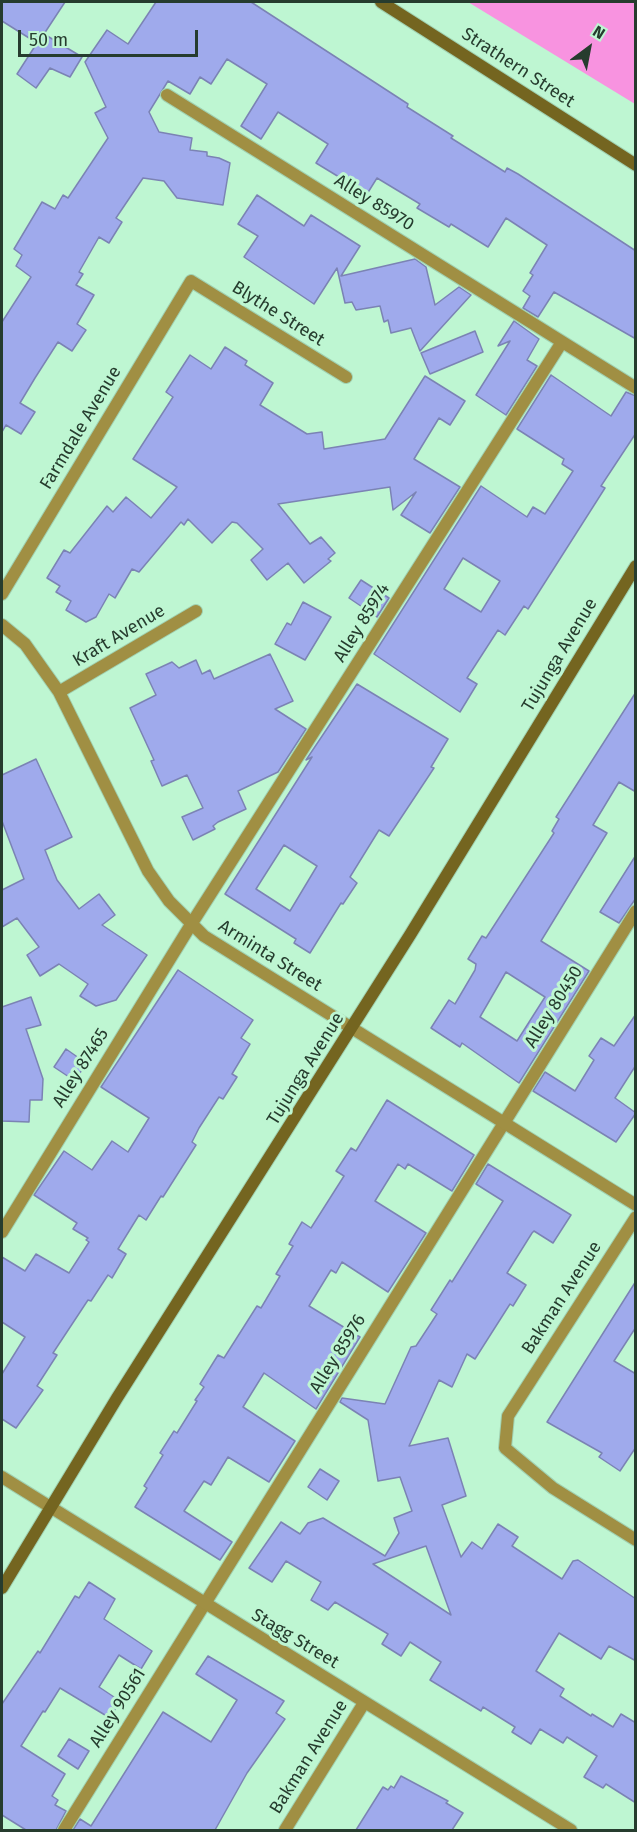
<!DOCTYPE html>
<style>
body{margin:0}
#map{position:relative;width:637px;height:1832px;overflow:hidden;background:#bef6d2;font-family:"Fira Sans",sans-serif}
canvas{display:block}
.frame{position:absolute;inset:0;border:3px solid #263c2e;pointer-events:none}
.north{position:absolute;left:559px;top:18px;width:60px;height:60px;-webkit-text-stroke:4px #bef6d2;paint-order:stroke;rotate:32deg;font-size:16px;font-weight:700;line-height:24px;text-align:center;color:#263c2e}
.north::after{content:'';display:block;margin:auto;width:21px;height:27px;background:#263c2e;clip-path:polygon(50% 0,100% 100%,50% 72%,0 100%)}
.scale{position:absolute;left:18px;top:30px;width:180px;height:27px;box-sizing:border-box;border:3px solid #263c2e;border-top:0;padding-left:8px;font-size:18px;line-height:21px;white-space:nowrap;color:#263c2e;-webkit-text-stroke:4px #bef6d2;paint-order:stroke}
</style>
<div id="map">
<canvas width="637" height="1832"></canvas>
<div class="frame"></div>
<div class="north">N</div>
<div class="scale">50 m</div>
</div>
<script>
const ctx = document.querySelector('canvas').getContext('2d');
ctx.lineJoin = 'round';
function fill(path, color) { ctx.fillStyle = color; ctx.fill(path, 'evenodd'); }
const shape = rows => new Path2D(rows.map(r => 'M' + r).join(''));
function strokePath(path, color, width, dash) { ctx.strokeStyle = color; ctx.lineWidth = width; ctx.lineCap = dash ? 'butt' : 'round'; ctx.setLineDash(dash || []); ctx.stroke(path); }
function drawText(font, color, halo, rows, align = 'center') {
  ctx.font = font + ' "Fira Sans",sans-serif'; ctx.lineWidth = 6; ctx.setLineDash([]); ctx.textBaseline = 'middle'; ctx.strokeStyle = halo; ctx.fillStyle = color; for (const [text, x, y, turn = 0] of rows) {
    ctx.save(); ctx.translate(x, y); ctx.rotate((+turn || 0) * Math.PI / 180); ctx.textAlign = isNaN(turn) ? turn : align; if (halo) ctx.strokeText(text, 0, 0); ctx.fillText(text, 0, 0); ctx.restore();
  }
}
fill(shape([
 [468,2,635,2,635,104]
]), '#f893e0');
const building = shape([
 [2,2,65,2,44,34,82,57,70,77,50,68,36,88,17,74,37,43,2,21,2,2],
 [156,2,251,2,408,104,407,107,453,136,451,138,505,172,507,168,518,174,636,251,636,339,554,292,538,317,523,308,530,296,523,291,533,275,530,273,547,245,506,218,488,247,451,224,449,227,417,208,420,204,377,178,367,194,316,163,328,144,278,112,261,139,241,126,267,84,227,59,211,84,200,77,190,94,168,81,149,112,159,132,192,138,190,150,207,152,207,156,219,158,230,163,223,205,177,198,164,181,143,178,116,218,122,222,109,243,99,237,79,272,83,274,76,285,94,295,77,324,86,330,72,351,58,342,35,378,20,403,35,412,21,434,6,425,2,432,2,322,31,277,16,266,22,255,14,249,42,202,55,209,63,195,68,198,108,138,95,113,106,107,85,62,107,30,128,44,156,2],
 [257,195,304,226,311,215,360,246,341,276,415,259,426,267,435,305,459,287,471,295,420,351,411,328,391,333,388,320,384,322,380,306,356,310,352,302,345,303,337,268,314,304,244,257,258,236,238,224,257,195],
 [514,321,539,339,527,360,537,366,506,415,476,395,510,341,498,346,514,321],
 [475,331,483,352,430,374,421,353,475,331],
 [225,347,247,361,245,365,273,383,260,405,307,434,322,432,324,449,385,439,425,376,465,401,450,425,439,418,414,459,460,487,430,533,401,515,416,492,393,510,390,487,278,504,310,544,321,537,335,553,328,559,331,561,304,583,288,563,267,580,251,560,263,549,237,523,232,522,212,543,188,519,184,525,181,522,139,572,132,569,115,598,109,594,96,617,86,622,66,610,71,601,56,592,60,586,47,578,64,550,70,553,107,506,113,512,126,497,151,518,177,487,133,459,173,397,166,392,190,355,211,369,225,347],
 [551,375,611,416,626,392,636,396,636,433,601,486,605,488,528,609,524,606,505,635,498,630,467,678,477,684,460,712,374,654,481,486,527,517,533,507,545,514,573,471,562,464,564,459,517,429,551,375],
 [463,558,500,581,481,612,444,589,463,558],
 [361,580,389,598,377,617,349,598,361,580],
 [303,602,331,617,305,660,275,644,287,623,291,625,303,602],
 [270,654,293,701,275,709,306,729,278,772,238,791,246,809,218,822,213,826,215,829,193,840,182,817,203,808,187,775,162,786,151,761,154,760,130,708,156,695,146,674,172,662,179,668,196,660,202,674,210,670,214,679,270,654],
 [357,684,448,739,431,767,434,768,389,836,379,830,350,877,357,883,343,904,341,903,310,953,294,943,296,939,225,894,312,757,306,760,357,684],
 [284,845,317,866,290,911,256,889,284,845],
 [636,692,636,792,619,782,593,825,607,833,541,941,589,971,519,1083,462,1043,460,1047,431,1028,449,1000,455,1004,475,970,476,964,468,959,482,936,486,938,554,833,552,831,559,819,556,817,636,692],
 [506,972,545,997,517,1041,480,1017,506,972],
 [36,759,72,837,45,850,57,880,79,909,99,894,115,915,102,925,147,955,116,1000,96,1006,80,996,88,984,59,964,40,976,27,955,39,947,17,918,2,927,2,890,24,879,2,821,2,775,36,759],
 [636,855,636,898,619,923,600,912,636,855],
 [178,970,253,1020,241,1038,250,1044,232,1074,237,1077,223,1099,219,1097,199,1128,192,1142,196,1145,163,1197,161,1196,146,1220,139,1215,118,1249,126,1254,112,1278,108,1275,91,1301,88,1300,53,1353,57,1355,37,1386,43,1390,16,1428,2,1419,2,1374,25,1337,2,1322,2,1257,25,1271,36,1254,69,1273,89,1242,86,1240,88,1238,73,1229,77,1223,34,1195,64,1151,92,1170,112,1141,128,1152,149,1118,101,1087,178,970],
 [31,997,41,1025,26,1029,43,1079,42,1100,30,1100,29,1122,2,1121,2,1007,31,997],
 [636,1014,636,1065,615,1098,636,1113,616,1142,533,1091,545,1072,575,1091,594,1060,589,1056,601,1038,614,1046,636,1014],
 [66,1049,86,1063,75,1081,54,1067,66,1049],
 [387,1100,474,1155,452,1191,408,1164,405,1169,398,1164,375,1201,426,1233,388,1292,342,1262,336,1273,331,1270,309,1306,360,1337,316,1409,264,1373,243,1407,295,1441,269,1482,228,1457,211,1485,204,1481,184,1511,232,1542,220,1560,135,1507,147,1488,144,1486,163,1455,160,1453,174,1431,177,1433,197,1401,195,1400,204,1387,200,1384,218,1355,224,1358,257,1306,261,1308,280,1276,276,1274,293,1246,289,1244,302,1222,311,1228,344,1176,336,1171,351,1148,356,1151,387,1100],
 [488,1164,571,1215,553,1243,534,1231,532,1233,507,1273,526,1285,513,1306,510,1304,475,1359,467,1354,452,1387,439,1380,409,1446,448,1438,466,1496,442,1505,461,1557,472,1542,482,1549,498,1524,518,1537,512,1546,562,1579,573,1561,578,1560,636,1599,636,1661,609,1646,601,1659,559,1633,536,1671,564,1689,560,1696,591,1716,592,1714,613,1727,621,1714,636,1723,636,1803,606,1784,603,1788,584,1777,597,1756,567,1737,563,1743,540,1729,531,1744,512,1732,515,1727,483,1707,481,1711,430,1680,441,1662,410,1642,401,1656,382,1644,388,1634,335,1602,328,1610,311,1600,321,1582,286,1561,272,1582,249,1568,281,1522,300,1534,308,1523,323,1518,385,1556,399,1533,394,1518,412,1511,400,1477,378,1481,368,1420,340,1402,342,1398,385,1404,411,1347,416,1346,437,1314,431,1310,450,1280,452,1282,503,1201,476,1184,488,1164],
 [426,1546,451,1615,373,1564,426,1546],
 [636,1281,636,1327,614,1361,636,1374,636,1447,620,1471,599,1457,602,1453,547,1422,636,1281],
 [320,1469,339,1481,327,1500,308,1487,320,1469],
 [89,1582,115,1599,104,1619,152,1651,141,1669,119,1655,99,1687,120,1701,110,1718,60,1688,45,1712,43,1711,21,1746,65,1774,52,1796,58,1800,55,1805,66,1811,56,1830,26,1830,2,1815,2,1704,38,1651,40,1653,75,1596,79,1598,89,1582],
 [208,1656,284,1701,276,1713,285,1719,247,1773,215,1830,73,1830,80,1819,91,1826,163,1712,211,1742,237,1700,196,1674,208,1656],
 [69,1739,89,1751,78,1769,58,1756,69,1739],
 [401,1776,448,1801,446,1803,463,1813,452,1830,356,1830,383,1787,388,1790,391,1786,394,1788,401,1776]
]);
fill(building, '#9faaec');
strokePath(building, '#7b83b4', 1.5);
const lane = shape([
 [167,95,636,388],
 [2,1232,192,923,562,342],
 [64,1830,636,911]
]);
const street = shape([
 [2,594,191,281,346,377],
 [2,625,25,644,59,692,148,871,169,901,204,936,636,1205],
 [59,692,196,611],
 [636,1217,508,1416,505,1448,553,1488,636,1540],
 [2,1477,571,1830],
 [285,1830,364,1703]
]);
const secondary = shape([
 [381,2,636,165],
 [2,1588,117,1398,410,935,636,566]
]);
strokePath(lane, '#a0d1b1', 14);
strokePath(street, '#a0d1b1', 14);
strokePath(secondary, '#a0d1b1', 14);
strokePath(lane, '#a08f43', 12);
strokePath(street, '#a08f43', 12);
strokePath(secondary, '#746520', 12);
drawText('18px', '#263c2e', '#bef6d2', [
 ["Strathern Street",518,68,33],
 ["Alley 85970",374,203,32],
 ["Blythe Street",278,314,32],
 ["Farmdale Avenue",81,428,-59],
 ["Alley 85974",362,623,-58],
 ["Kraft Avenue",119,636,-31],
 ["Tujunga Avenue",560,655,-59],
 ["Arminta Street",270,956,32],
 ["Alley 80450",554,1007,-58],
 ["Alley 87465",81,1068,-58],
 ["Tujunga Avenue",306,1069,-58],
 ["Bakman Avenue",562,1298,-57],
 ["Alley 85976",338,1354,-58],
 ["Stagg Street",295,1639,31],
 ["Alley 90561",118,1708,-58],
 ["Bakman Avenue",309,1757,-58]
]);
</script>
